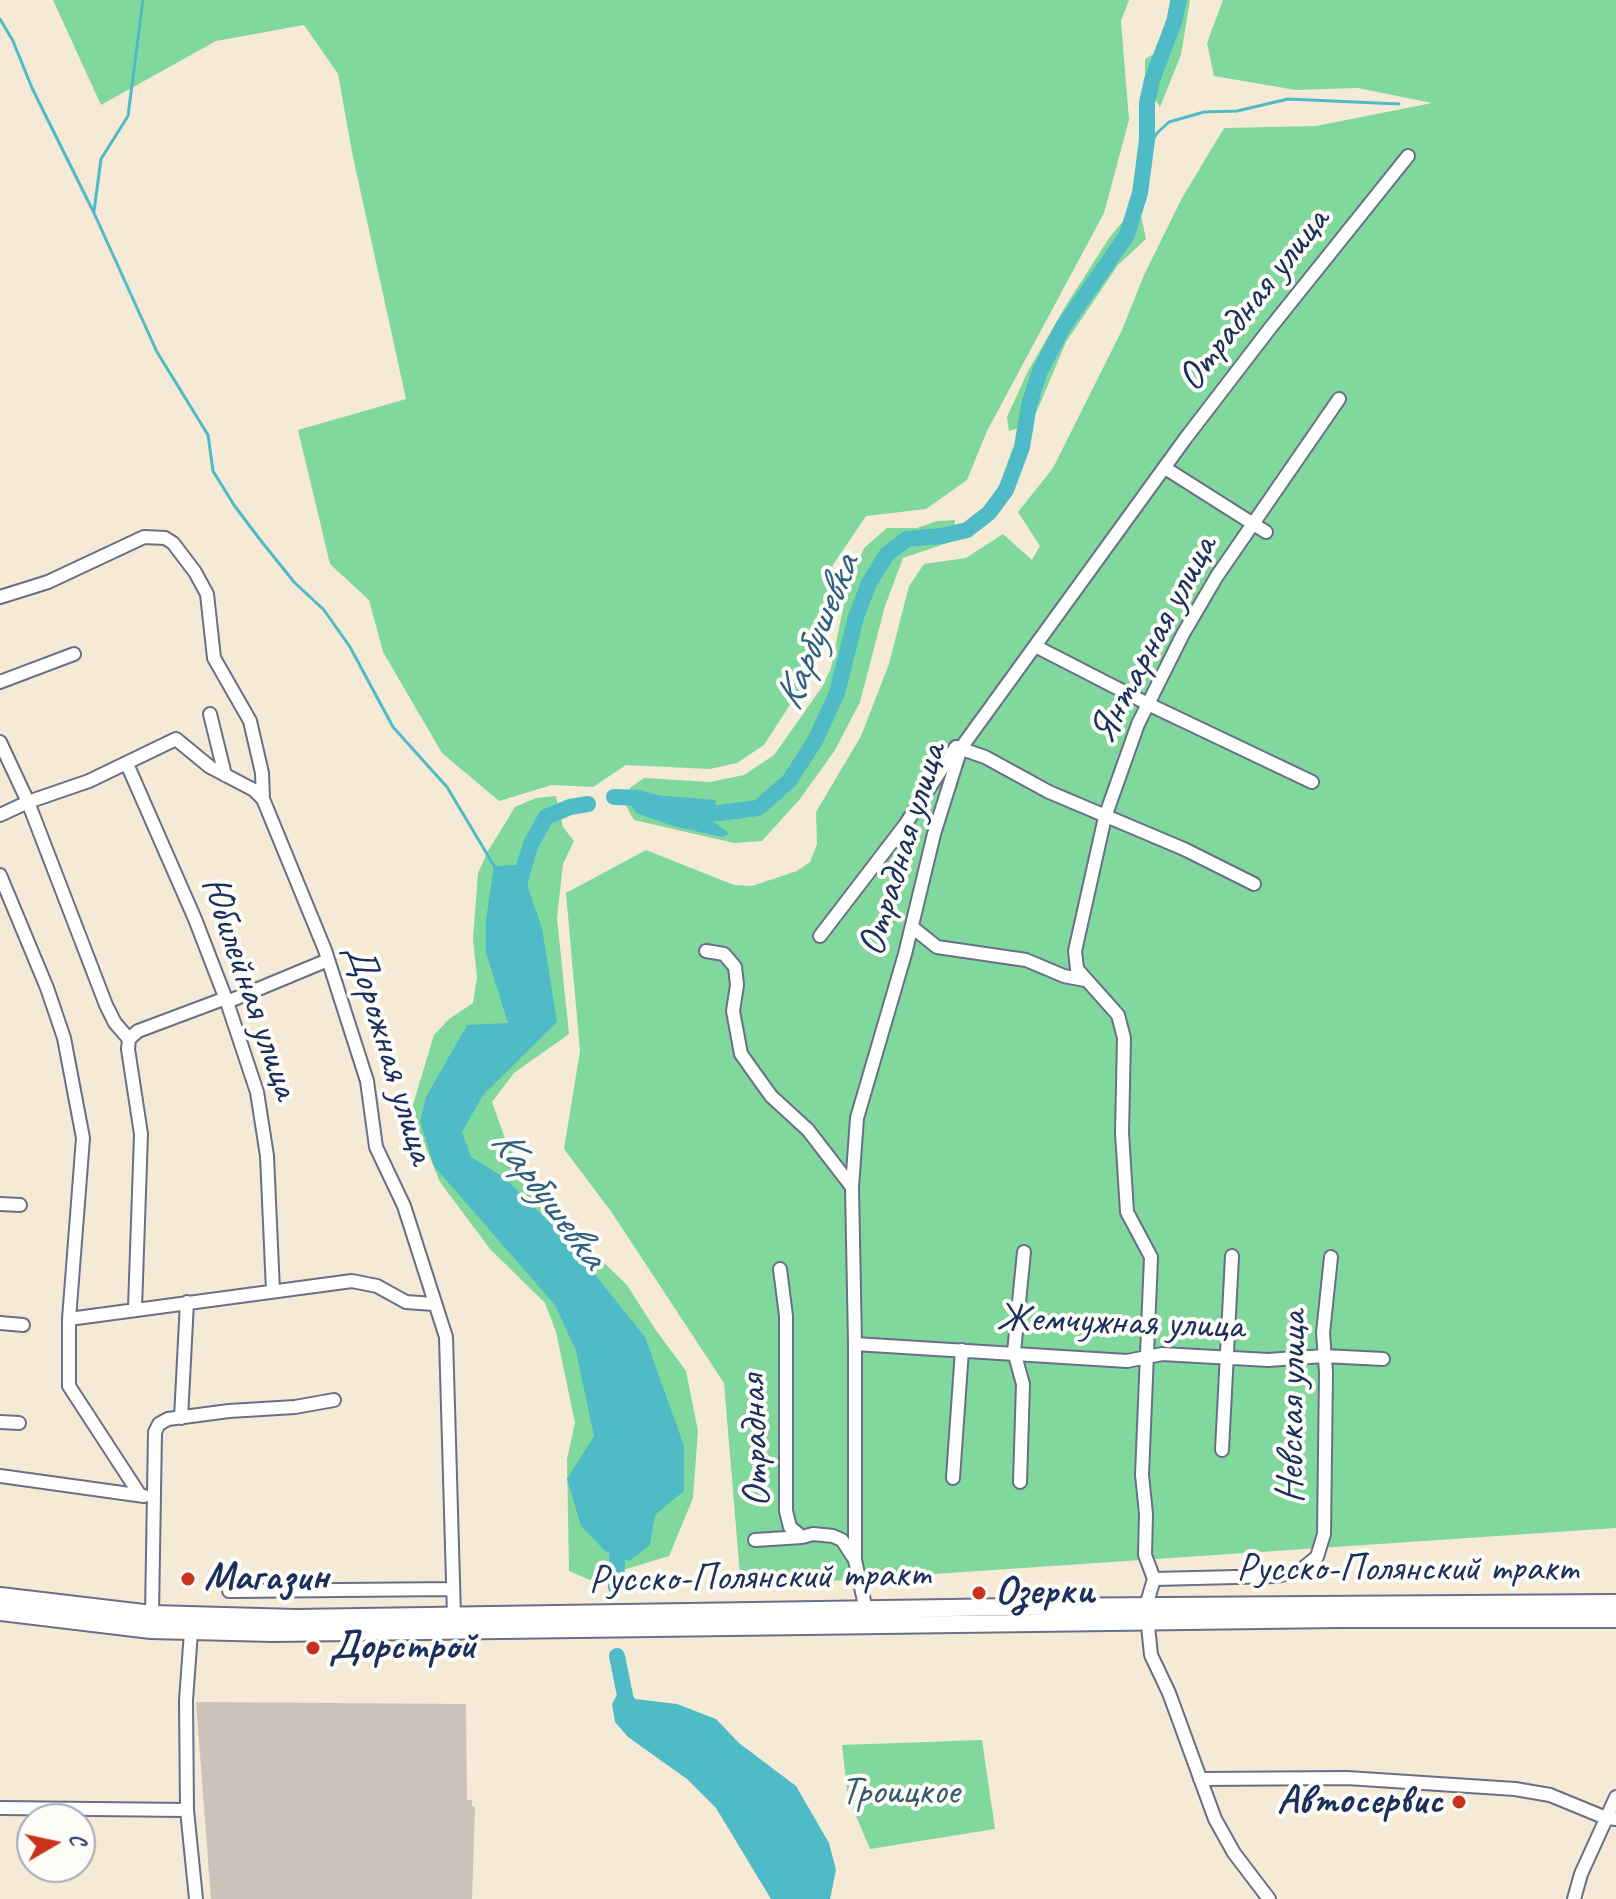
<!DOCTYPE html>
<meta charset="utf-8">
<style>
body{margin:0}
#map{position:relative;width:1616px;height:1899px;overflow:hidden;background:#f5ead5;font-family:Caveat,sans-serif}
canvas{display:block}
.north{position:absolute;left:16px;top:1803px;width:80px;height:80px;box-sizing:border-box;background:#fdfcf7;border:2px solid #a3aaba;border-radius:50%;rotate:81deg;font-size:22px;font-weight:700;line-height:32px;text-align:center;color:#1b2f5e}
.north::after{content:'';display:block;margin:auto;width:28px;height:36px;background:#c8321e;clip-path:polygon(50% 0,100% 100%,50% 72%,0 100%)}
</style>
<div id="map">
<canvas width="1616" height="1899"></canvas>
<div class="north">С</div>
</div>
<script>
const ctx = document.querySelector('canvas').getContext('2d');
ctx.lineJoin = 'round';
function fill(path, color) { ctx.fillStyle = color; ctx.fill(path, 'evenodd'); }
const shape = rows => new Path2D(rows.map(r => 'M' + r).join(''));
function strokePath(path, color, width, dash) { ctx.strokeStyle = color; ctx.lineWidth = width; ctx.lineCap = dash ? 'butt' : 'round'; ctx.setLineDash(dash || []); ctx.stroke(path); }
function drawText(font, color, halo, rows, align = 'center') {
  ctx.font = font + ' Caveat,sans-serif'; ctx.lineWidth = 8; ctx.setLineDash([]); ctx.textBaseline = 'middle'; ctx.strokeStyle = halo; ctx.fillStyle = color; for (const [text, x, y, turn = 0] of rows) {
    ctx.save(); ctx.translate(x, y); ctx.rotate((+turn || 0) * Math.PI / 180); ctx.textAlign = isNaN(turn) ? turn : align; if (halo) ctx.strokeText(text, 0, 0); ctx.fillText(text, 0, 0); ctx.restore();
  }
}
fill(shape([
 [196,1702,466,1704,467,1800,472,1800,472,1806,475,1807,472,1899,211,1899]
]), '#ccc2b9');
fill(shape([
 [53,0,1129,0,1121,21,1129,120,1104,213,987,431,967,480,926,509,866,516,833,565,811,672,764,745,737,763,710,769,626,765,593,787,552,785,499,801,442,753,383,652,369,600,330,564,298,430,406,399,353,157,338,74,304,25,216,41,101,105],
 [1170,0,1190,0,1181,55,1160,107,1145,84,1145,59,1159,51,1164,37],
 [1223,0,1616,0,1616,1528,741,1587,724,1383,610,1210,564,1149,580,1051,566,893,646,850,734,885,752,886,797,871,810,862,817,844,816,812,861,736,889,664,909,586,924,564,966,558,1003,534,1032,560,1040,546,1018,512,1053,468,1122,330,1144,275,1182,198,1224,128,1316,126,1432,103,1358,88,1296,90,1214,76,1207,43],
 [1140,210,1146,239,1118,265,1066,342,1037,411,1022,427,1009,431,1007,417,1028,371,1065,307,1109,238,1130,213],
 [955,520,953,541,903,558,885,606,860,702,835,750,800,799,762,841,734,843,634,820,625,804,630,788,644,778,710,782,744,775,774,755,822,687,831,668,847,589,864,548,887,528,917,528,937,521],
 [556,796,563,827,574,841,563,864,557,918,569,1034,514,1073,492,1102,508,1147,587,1246,627,1285,655,1329,686,1371,698,1431,693,1498,669,1556,590,1580,569,1571,567,1459,575,1423,556,1332,545,1303,490,1249,440,1182,411,1111,434,1035,449,1019,473,1003,477,977,473,939,478,873,488,851,515,807,536,798],
 [982,1740,995,1829,870,1849,848,1797,842,1745]
]), '#80d89c');
fill(shape([
 [641,794,716,800,711,819,729,834,722,837,673,826,636,813,629,801],
 [520,865,542,928,557,1022,483,1095,462,1132,471,1157,505,1178,568,1241,645,1337,684,1446,684,1491,655,1515,650,1545,629,1561,605,1551,581,1526,567,1479,594,1436,576,1351,555,1305,434,1166,420,1121,426,1097,467,1025,508,1023,486,953,486,920,494,866],
 [624,1682,635,1699,677,1704,716,1719,739,1743,796,1786,829,1843,836,1870,830,1899,771,1899,716,1808,687,1779,628,1737,615,1722,612,1704]
]), '#4ebbc7');
strokePath(shape([
 [0,19,13,41,32,88,94,213,157,352,208,435,213,471,234,505,258,537,294,582,324,610,350,647,393,727,447,787,496,869],
 [1145,154,1157,133,1169,122,1204,112,1237,111,1288,99,1399,104],
 [94,211,101,159,128,116,143,0]
]), '#4ebbc7', 3);
strokePath(shape([
 [614,797,639,798,655,803],
 [693,811,719,813,758,808,789,781,815,741,837,693,856,617,869,583,887,554,907,539,942,536,967,530,989,513,1006,490,1022,447,1029,405,1040,371,1063,327,1127,235,1140,193,1147,140,1147,103,1152,80,1174,22,1179,0],
 [519,893,520,880,531,844,546,817,570,807,588,804],
 [616,1587,618,1537],
 [617,1656,627,1705]
]), '#4ebbc7', 16);
const minor = shape([
 [1165,468,1266,532],
 [0,597,48,582,144,537,165,538,173,543,195,572,207,594,214,658,250,721,262,773,263,799],
 [1035,646,1148,704,1312,782],
 [0,682,74,654],
 [210,714,225,775],
 [0,742,28,802,106,1005,115,1023,129,1039],
 [127,764,195,919,227,1002,257,1092,267,1156,273,1291],
 [0,815,28,802,89,781,176,739,210,767,254,790,263,799,325,950,367,1081,376,1147,404,1206,446,1337,454,1616],
 [0,875,47,988,64,1038,83,1138,69,1319,69,1386,140,1495],
 [912,927,937,947,1026,960,1064,976,1085,980],
 [820,936,905,825,956,747,985,757,1049,792,1184,849,1254,884],
 [706,951,724,954,735,967,737,985,733,1011,741,1054,771,1096,808,1130,852,1187],
 [227,1002,328,960],
 [129,1039,128,1049,141,1134,135,1308],
 [129,1039,138,1031,226,998],
 [0,1204,20,1205],
 [780,1269,786,1316,786,1511,790,1527,802,1537,813,1534,833,1536,842,1540,855,1560,866,1610],
 [69,1319,352,1281,377,1286,406,1302,434,1304],
 [0,1323,23,1325],
 [855,1344,1127,1361,1162,1354,1268,1360,1324,1356,1383,1359],
 [181,1418,187,1302],
 [0,1422,19,1423],
 [1222,1450,1232,1256],
 [0,1476,144,1496],
 [953,1478,962,1350],
 [1020,1482,1023,1384,1014,1352,1024,1252],
 [755,1540,802,1537],
 [855,1560,855,1344,852,1187,857,1118,905,954,934,834,961,748,1185,439,1271,327,1408,156],
 [1154,1579,1145,1555,1146,1514,1142,1475,1151,1257,1127,1212,1122,1133,1124,1038,1118,1015,1077,969,1075,951,1105,817,1138,724,1183,634,1217,576,1339,399],
 [1154,1579,1277,1576,1301,1570,1317,1557,1324,1534,1326,1372,1323,1333,1331,1257],
 [1154,1579,1146,1606,1151,1655,1169,1693,1215,1819,1234,1853,1269,1899],
 [229,1591,453,1589],
 [152,1614,155,1432,159,1424,168,1419,229,1411,295,1407,334,1400],
 [191,1632,186,1700,187,1810,196,1899],
 [1200,1779,1347,1778,1515,1789,1550,1795,1606,1818,1616,1819],
 [0,1808,187,1810],
 [1574,1899,1581,1874,1616,1797]
]);
const major = shape([
 [0,1596,152,1614,296,1618,1014,1607,1616,1603],
 [0,1612,151,1630,273,1633,1338,1619,1616,1619]
]);
strokePath(minor, '#677088', 16);
strokePath(major, '#677088', 20);
strokePath(minor, '#fff', 12);
strokePath(major, '#fff', 16);
for (const [x, y, r, color] of [
 [188,1579,8,"#c8321e"],
 [979,1593,8,"#c8321e"],
 [313,1648,8,"#c8321e"],
 [1459,1802,8,"#c8321e"]
]) { const dot = new Path2D(); dot.arc(x, y, r, 0, 2 * Math.PI); ctx.fillStyle = color; ctx.fill(dot); strokePath(dot, '#fdfcf7', 3); }
drawText('40px', '#1b2f5e', '#fdfcf7', [
 ["Отрадная улица",1254,300,-52],
 ["Янтарная улица",1154,640,-62],
 ["Отрадная улица",903,850,-73],
 ["Юбилейная улица",249,988,71],
 ["Дорожная улица",389,1054,73],
 ["Жемчужная улица",1120,1323,2],
 ["Невская улица",1293,1407,-89],
 ["Отрадная",756,1441,-92],
 ["Русско-Полянский тракт",1407,1570],
 ["Русско-Полянский тракт",759,1578,-1]
]);
drawText('bold 40px', '#1b2f5e', '#fdfcf7', [
 ["Магазин",204,1579],
 ["Озерки",995,1593],
 ["Дорстрой",329,1648],
 ["Автосервис",1443,1802,"right"]
], 'left');
drawText('40px', '#34596e', '#fdfcf7', [
 ["Троицкое",900,1793]
]);
drawText('italic 42px', '#2d6083', '#fdfcf7', [
 ["Карбушевка",818,633,-68],
 ["Карбушевка",548,1199,53]
]);
</script>
